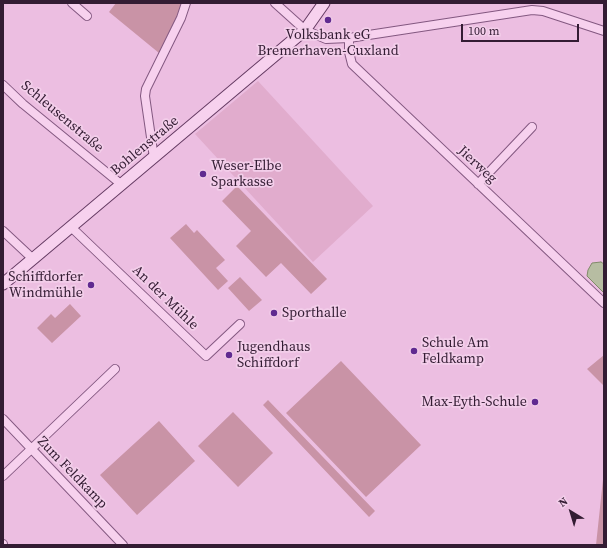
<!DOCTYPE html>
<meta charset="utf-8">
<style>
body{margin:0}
#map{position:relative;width:607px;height:548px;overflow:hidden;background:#ecbee1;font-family:"Source Serif 4",serif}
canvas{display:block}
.frame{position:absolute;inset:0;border:4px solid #331c33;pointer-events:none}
.north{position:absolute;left:551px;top:492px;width:40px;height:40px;-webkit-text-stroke:3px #f3ceea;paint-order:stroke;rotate:322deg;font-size:11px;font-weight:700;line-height:16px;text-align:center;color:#331c33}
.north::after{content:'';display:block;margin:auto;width:14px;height:18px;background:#331c33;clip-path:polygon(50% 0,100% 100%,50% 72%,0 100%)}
.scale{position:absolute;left:461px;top:24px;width:118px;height:18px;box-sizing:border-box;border:2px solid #331c33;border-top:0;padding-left:5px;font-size:12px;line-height:14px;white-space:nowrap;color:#331c33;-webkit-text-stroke:3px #f3ceea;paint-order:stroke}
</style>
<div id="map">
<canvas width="607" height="548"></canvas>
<div class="frame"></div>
<div class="north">N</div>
<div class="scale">100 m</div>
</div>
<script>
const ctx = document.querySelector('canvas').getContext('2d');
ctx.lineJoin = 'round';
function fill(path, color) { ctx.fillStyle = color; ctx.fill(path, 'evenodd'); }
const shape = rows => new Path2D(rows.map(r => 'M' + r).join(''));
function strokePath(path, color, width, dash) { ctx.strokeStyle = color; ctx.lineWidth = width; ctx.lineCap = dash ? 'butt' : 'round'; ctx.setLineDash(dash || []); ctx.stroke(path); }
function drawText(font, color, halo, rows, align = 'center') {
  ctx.font = font + ' "Source Serif 4",serif'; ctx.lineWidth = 3.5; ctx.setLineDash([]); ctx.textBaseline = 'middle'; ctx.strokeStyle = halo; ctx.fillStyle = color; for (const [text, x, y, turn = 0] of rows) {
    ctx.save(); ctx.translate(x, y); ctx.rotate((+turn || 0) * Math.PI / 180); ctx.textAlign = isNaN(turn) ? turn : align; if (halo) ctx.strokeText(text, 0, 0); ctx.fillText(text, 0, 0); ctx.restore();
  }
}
fill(shape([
 [258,81,373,206,313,262,195,134]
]), '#e1accd');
fill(shape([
 [116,3,182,3,177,17,159,53,109,12],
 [237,186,327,279,311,294,281,263,266,277,236,246,251,231,222,201],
 [186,224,194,233,197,230,225,260,216,268,228,281,218,290,170,238],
 [240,277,262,300,249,311,228,288],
 [70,304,81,316,52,343,37,328,51,314,55,318],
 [604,355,604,386,587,369],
 [341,361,421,445,366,497,286,413],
 [268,400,375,511,369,517,263,405],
 [233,412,273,453,238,487,198,446],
 [159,421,195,461,137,515,100,475],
 [604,470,604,545,596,545]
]), '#c993a6');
const water = shape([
 [601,262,604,264,604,293,587,276,588,270,592,263,601,262]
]);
fill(water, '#b7bda2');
strokePath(water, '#818a6a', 1);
const street = shape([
 [72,3,87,16],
 [275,3,305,30,326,39,349,38,532,10,543,11,604,31],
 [349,38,349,52,352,64,604,303],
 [3,85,23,104,122,185],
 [154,158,145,96,146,89,181,18,186,3],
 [478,184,532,127],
 [71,227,206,356,240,324],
 [3,231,33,259],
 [3,419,123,545],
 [3,476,115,369],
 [3,544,3,545]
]);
const secondary = shape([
 [3,284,305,30,324,3]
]);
strokePath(street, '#835880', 10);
strokePath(secondary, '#653b63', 13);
strokePath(street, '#f7d1ee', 8);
strokePath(secondary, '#f7d1ee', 11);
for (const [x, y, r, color] of [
 [328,20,4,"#602a90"],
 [203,174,4,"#602a90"],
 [91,285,4,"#602a90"],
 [274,313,4,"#602a90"],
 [414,351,4,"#602a90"],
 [229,355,4,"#602a90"],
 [535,402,4,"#602a90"]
]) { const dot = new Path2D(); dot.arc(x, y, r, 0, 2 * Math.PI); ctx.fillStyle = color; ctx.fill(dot); strokePath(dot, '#f3ceea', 1.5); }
drawText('14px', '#331c33', '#f3ceea', [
 ["Volksbank eG",328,35,"center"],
 ["Bremerhaven-Cuxland",328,51,"center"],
 ["Weser-Elbe",211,166],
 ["Sparkasse",211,182],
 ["Schiffdorfer",83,277,"right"],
 ["Windmühle",83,293,"right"],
 ["Sporthalle",282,313],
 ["Schule Am",422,343],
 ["Feldkamp",422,359],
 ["Jugendhaus",237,347],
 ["Schiffdorf",237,363],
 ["Max-Eyth-Schule",527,402,"right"]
], 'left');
drawText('14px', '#331c33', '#f3ceea', [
 ["Schleusenstraße",62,117,40],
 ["Bohlenstraße",145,146,-40],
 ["Jierweg",477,165,43],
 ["An der Mühle",165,298,44],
 ["Zum Feldkamp",72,473,46]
]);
</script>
